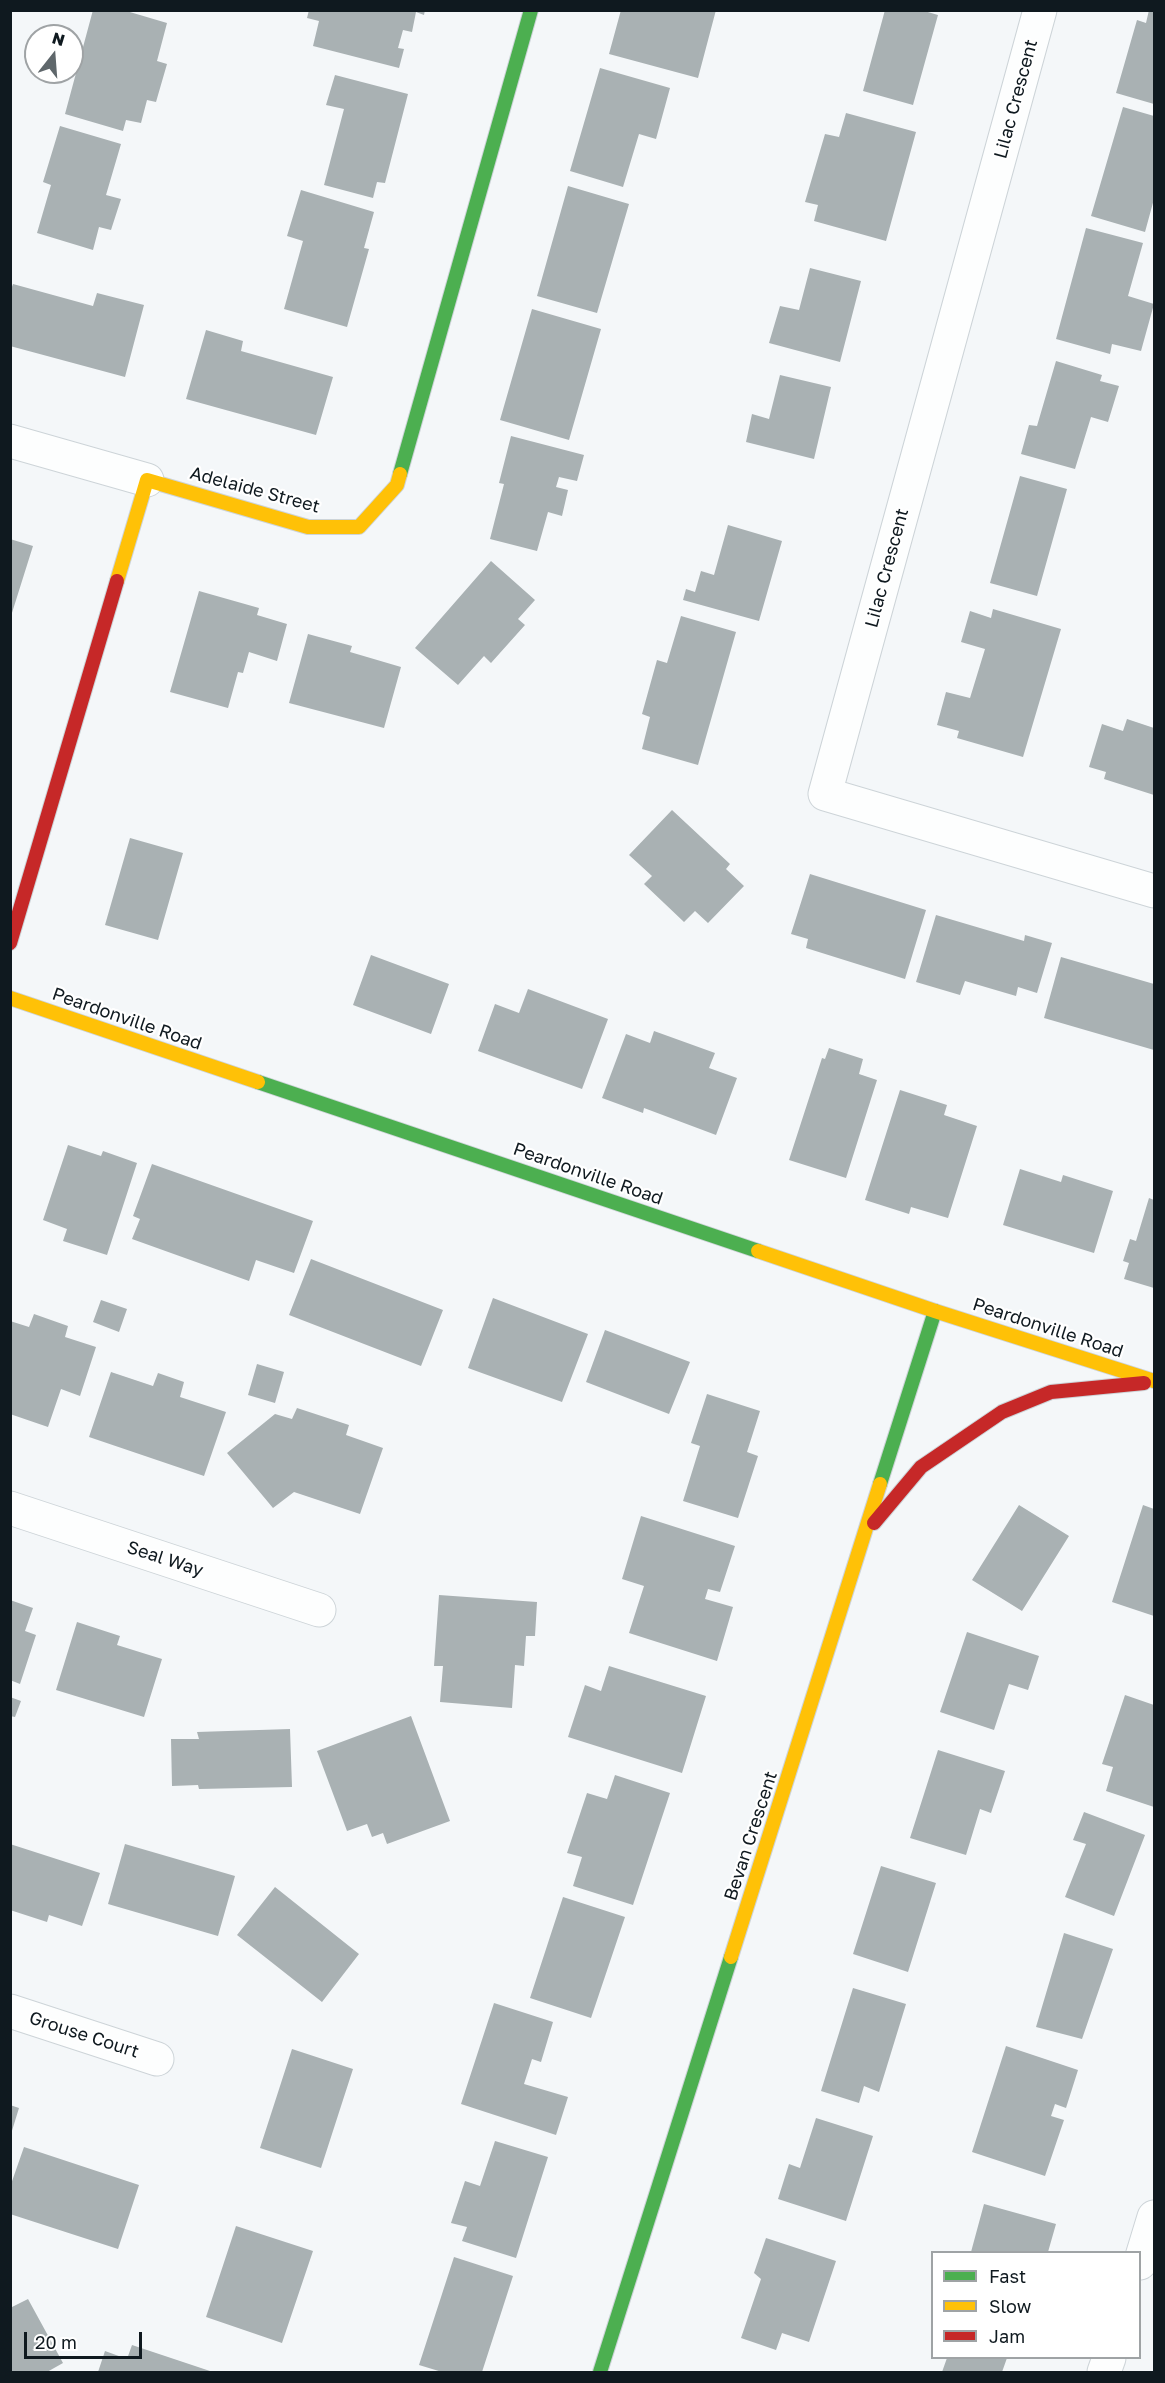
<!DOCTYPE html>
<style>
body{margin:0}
#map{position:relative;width:1165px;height:2383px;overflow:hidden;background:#f4f7f9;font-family:"Golos Text",sans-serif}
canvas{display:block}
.frame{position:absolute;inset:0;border:12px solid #0f191f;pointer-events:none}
.legend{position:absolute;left:931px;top:2251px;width:210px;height:108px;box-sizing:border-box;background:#fff;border:2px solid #9fa3a5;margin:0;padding:8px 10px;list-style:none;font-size:18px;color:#0f191f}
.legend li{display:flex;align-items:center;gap:12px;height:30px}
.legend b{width:30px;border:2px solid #9fa3a5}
.north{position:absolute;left:24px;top:24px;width:60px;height:60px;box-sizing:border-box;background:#fff;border:2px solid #9fa3a5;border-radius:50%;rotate:17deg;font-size:16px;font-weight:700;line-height:24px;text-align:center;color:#0f191f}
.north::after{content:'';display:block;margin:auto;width:21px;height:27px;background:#5f676b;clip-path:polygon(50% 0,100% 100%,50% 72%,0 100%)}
.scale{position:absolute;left:24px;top:2332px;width:118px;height:27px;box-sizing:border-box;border:3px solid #0f191f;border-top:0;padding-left:8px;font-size:18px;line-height:21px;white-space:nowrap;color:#0f191f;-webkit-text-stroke:4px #fff;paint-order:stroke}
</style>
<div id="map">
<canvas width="1165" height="2383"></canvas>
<div class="frame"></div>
<ul class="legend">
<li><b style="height:8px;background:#4caf50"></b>Fast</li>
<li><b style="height:8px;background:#ffc107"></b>Slow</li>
<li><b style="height:8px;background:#c62828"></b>Jam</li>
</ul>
<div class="north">N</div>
<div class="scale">20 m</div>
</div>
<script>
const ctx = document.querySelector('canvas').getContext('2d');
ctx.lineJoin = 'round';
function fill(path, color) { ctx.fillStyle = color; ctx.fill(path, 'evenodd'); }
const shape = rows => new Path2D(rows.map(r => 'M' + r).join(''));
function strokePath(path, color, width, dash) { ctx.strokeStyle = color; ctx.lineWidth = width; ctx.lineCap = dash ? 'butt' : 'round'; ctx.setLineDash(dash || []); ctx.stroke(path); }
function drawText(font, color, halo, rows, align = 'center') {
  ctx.font = font + ' "Golos Text",sans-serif'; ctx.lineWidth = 4.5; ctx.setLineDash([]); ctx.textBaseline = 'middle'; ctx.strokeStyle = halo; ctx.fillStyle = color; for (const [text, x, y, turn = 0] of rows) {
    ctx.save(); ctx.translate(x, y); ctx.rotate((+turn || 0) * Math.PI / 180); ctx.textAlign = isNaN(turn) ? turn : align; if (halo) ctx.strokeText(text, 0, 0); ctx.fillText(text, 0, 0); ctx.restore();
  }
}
fill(shape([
 [93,10,123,10,167,23,157,61,167,64,156,102,147,100,141,123,126,120,123,131,65,114],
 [309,10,425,10,424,15,416,12,412,32,403,30,398,48,404,49,399,68,313,46,319,21,307,18],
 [621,10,716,10,698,78,609,54],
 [885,10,921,10,938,15,913,105,863,91],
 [1149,10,1154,10,1154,104,1116,93,1137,20,1146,23],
 [600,68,670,88,656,139,639,134,623,187,570,171],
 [335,75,408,94,385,183,377,182,373,198,324,185,344,109,326,105],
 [1123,107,1154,116,1154,199,1145,232,1091,216],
 [846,113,916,132,886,241,814,221,818,205,805,202,825,134,839,137],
 [60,126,121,144,106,195,121,199,111,230,99,227,93,250,37,233,51,185,43,182],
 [568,186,629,204,597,313,537,296],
 [301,190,374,212,364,248,369,249,347,327,284,309,303,241,287,236],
 [1086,228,1143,243,1128,296,1154,304,1141,351,1112,344,1110,354,1056,339],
 [810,268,861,281,840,362,769,343,780,306,799,310],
 [13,284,93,306,97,293,144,305,125,377,10,346,10,292],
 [532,309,601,329,569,440,500,420],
 [206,330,243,341,241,351,333,377,316,435,186,399],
 [1056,361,1102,375,1100,381,1119,386,1108,422,1091,417,1075,469,1021,454,1029,425,1037,426],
 [780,375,831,387,814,459,746,442,752,414,769,419],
 [511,436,584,455,577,481,559,477,556,487,568,490,562,516,548,512,537,551,490,539,504,484,499,483],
 [1020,476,1067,489,1037,596,990,583],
 [728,525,782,541,759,621,683,600,686,589,695,592,701,571,714,575],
 [10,539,33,546,11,616,10,616],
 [491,561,535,600,518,619,525,625,491,663,484,656,458,685,415,648],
 [199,591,259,608,257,615,287,624,277,661,249,652,243,673,238,672,228,708,170,692],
 [993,609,1061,629,1023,757,957,738,959,731,937,725,946,692,970,698,985,649,961,642,970,611,991,618],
 [681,616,736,632,698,765,642,749,650,717,642,714,657,660,667,663],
 [308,634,352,646,350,652,401,667,384,728,289,703],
 [1127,719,1154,728,1154,795,1104,779,1106,772,1089,767,1102,724,1123,731],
 [672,810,730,864,726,869,744,886,708,923,695,911,684,922,644,884,652,876,629,855],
 [130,838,183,853,158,940,105,925],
 [810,874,926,910,905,979,806,948,808,939,791,934],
 [936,915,1024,941,1025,935,1052,943,1037,993,1018,987,1016,996,965,981,960,995,916,982],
 [371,955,449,984,431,1034,353,1005],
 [1061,957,1154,984,1154,1050,1044,1018],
 [528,989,608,1019,582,1089,478,1051,495,1004,519,1013],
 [654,1031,715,1053,709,1068,737,1078,716,1135,644,1108,643,1113,602,1098,626,1034,650,1043],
 [829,1048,863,1059,859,1074,877,1080,846,1178,789,1160,822,1058,825,1059],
 [900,1090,947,1105,944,1115,977,1126,948,1218,911,1207,909,1214,865,1200],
 [68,1145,101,1156,103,1151,137,1163,107,1255,63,1241,67,1229,43,1220],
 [152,1164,313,1221,294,1273,256,1260,249,1281,132,1239,140,1219,133,1216],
 [1020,1169,1061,1182,1063,1175,1113,1191,1094,1253,1003,1225],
 [1149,1198,1154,1200,1154,1288,1124,1279,1129,1263,1123,1261,1130,1239,1136,1241],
 [311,1259,443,1310,421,1366,289,1315],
 [493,1298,588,1334,562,1402,468,1368],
 [101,1300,127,1309,119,1332,93,1322],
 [34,1314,68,1326,65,1337,96,1347,80,1396,61,1389,48,1427,10,1414,10,1321,29,1327],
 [605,1330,690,1362,669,1414,586,1382],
 [257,1364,284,1372,275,1403,248,1395],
 [111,1372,153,1386,158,1373,184,1382,180,1397,226,1412,204,1476,89,1437],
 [707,1394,760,1411,747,1452,758,1456,738,1518,683,1501,700,1446,691,1443],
 [297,1408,349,1425,346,1435,383,1448,360,1514,294,1492,273,1508,227,1453,275,1414,292,1419],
 [1019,1505,1069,1536,1022,1611,972,1580],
 [1143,1505,1154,1509,1154,1616,1112,1602],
 [641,1516,735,1546,720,1592,708,1589,705,1599,733,1607,717,1661,629,1633,644,1586,622,1579],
 [439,1595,537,1602,535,1636,526,1636,524,1666,515,1665,512,1708,440,1702,443,1666,434,1666],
 [10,1600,33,1608,25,1631,36,1635,20,1684,10,1680],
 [77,1622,120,1636,117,1645,162,1659,144,1717,56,1690],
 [967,1632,1039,1656,1028,1690,1009,1684,994,1730,940,1712],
 [609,1666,706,1696,682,1773,568,1737,585,1685,601,1691],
 [1125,1695,1154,1705,1154,1807,1106,1791,1113,1767,1102,1764],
 [10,1697,21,1701,15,1717,10,1716],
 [411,1716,450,1821,387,1844,383,1833,372,1837,367,1824,347,1831,317,1751],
 [290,1729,292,1787,199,1789,198,1785,172,1786,171,1739,199,1739,197,1732],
 [938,1750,1005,1771,991,1813,980,1809,966,1855,910,1838],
 [615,1775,670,1793,633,1905,573,1886,582,1857,567,1853,587,1793,607,1799],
 [1084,1812,1145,1835,1114,1916,1065,1897,1086,1844,1073,1840],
 [10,1844,100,1873,82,1926,49,1915,47,1922,10,1910],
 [125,1844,235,1876,218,1936,108,1904],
 [881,1866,936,1883,908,1972,853,1954],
 [275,1887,359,1954,322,2002,237,1935],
 [563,1897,625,1917,591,2018,530,1998],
 [1064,1933,1113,1949,1082,2039,1036,2027],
 [853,1988,906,2004,879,2092,864,2086,859,2103,821,2091],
 [494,2003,553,2022,541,2062,532,2059,524,2084,568,2097,556,2135,461,2104],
 [1006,2046,1078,2070,1066,2108,1055,2104,1051,2116,1064,2120,1045,2176,972,2152],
 [292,2049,353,2069,321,2168,260,2148],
 [10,2105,19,2108,11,2134,10,2134],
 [816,2118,873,2136,846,2221,778,2199,789,2164,800,2168],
 [495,2141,548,2157,516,2258,462,2241,467,2227,451,2223,465,2181,480,2186],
 [24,2147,139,2185,118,2249,10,2214,10,2187],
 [984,2204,1056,2224,1048,2252,971,2252],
 [236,2226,313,2251,282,2343,206,2317],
 [766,2238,836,2261,809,2342,782,2333,776,2350,741,2338,761,2279,754,2273],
 [454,2257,513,2276,482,2372,442,2372,419,2365],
 [28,2299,63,2363,47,2372,10,2372,10,2308],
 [132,2345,213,2372,98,2372,105,2351,127,2359],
 [947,2358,1007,2358,1002,2372,942,2372]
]), '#a9b1b3');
const street = shape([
 [1040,10,825,794,1154,891],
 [10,441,147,480],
 [10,1508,319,1610],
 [10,2011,157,2059],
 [1140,2263,1154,2217],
 [1104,2372,1109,2358]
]);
const fast = shape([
 [400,474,531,10],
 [258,1082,758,1251],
 [880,1484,935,1311],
 [600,2372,731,1957]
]);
const slow = shape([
 [117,581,147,480,308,527,359,527,397,485,400,474],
 [10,998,258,1082],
 [758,1251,935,1311,1154,1381],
 [731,1957,880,1484]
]);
const jam = shape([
 [10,943,117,581],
 [874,1523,921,1467,1002,1412,1051,1392,1144,1383]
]);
strokePath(street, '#cdd4d8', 35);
strokePath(fast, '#cdd4d8', 16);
strokePath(slow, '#cdd4d8', 16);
strokePath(jam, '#cdd4d8', 16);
strokePath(street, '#fdfefe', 33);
strokePath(fast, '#4caf50', 14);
strokePath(slow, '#ffc107', 14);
strokePath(jam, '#c62828', 14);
drawText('18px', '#0f191f', '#fff', [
 ["Lilac Crescent",1016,99,-75],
 ["Adelaide Street",255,490,15],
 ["Lilac Crescent",887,568,-75],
 ["Peardonville Road",127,1019,19],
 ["Peardonville Road",588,1174,19],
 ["Peardonville Road",1048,1328,18],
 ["Seal Way",165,1559,18],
 ["Bevan Crescent",751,1836,-72],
 ["Grouse Court",84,2035,18]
]);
</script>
